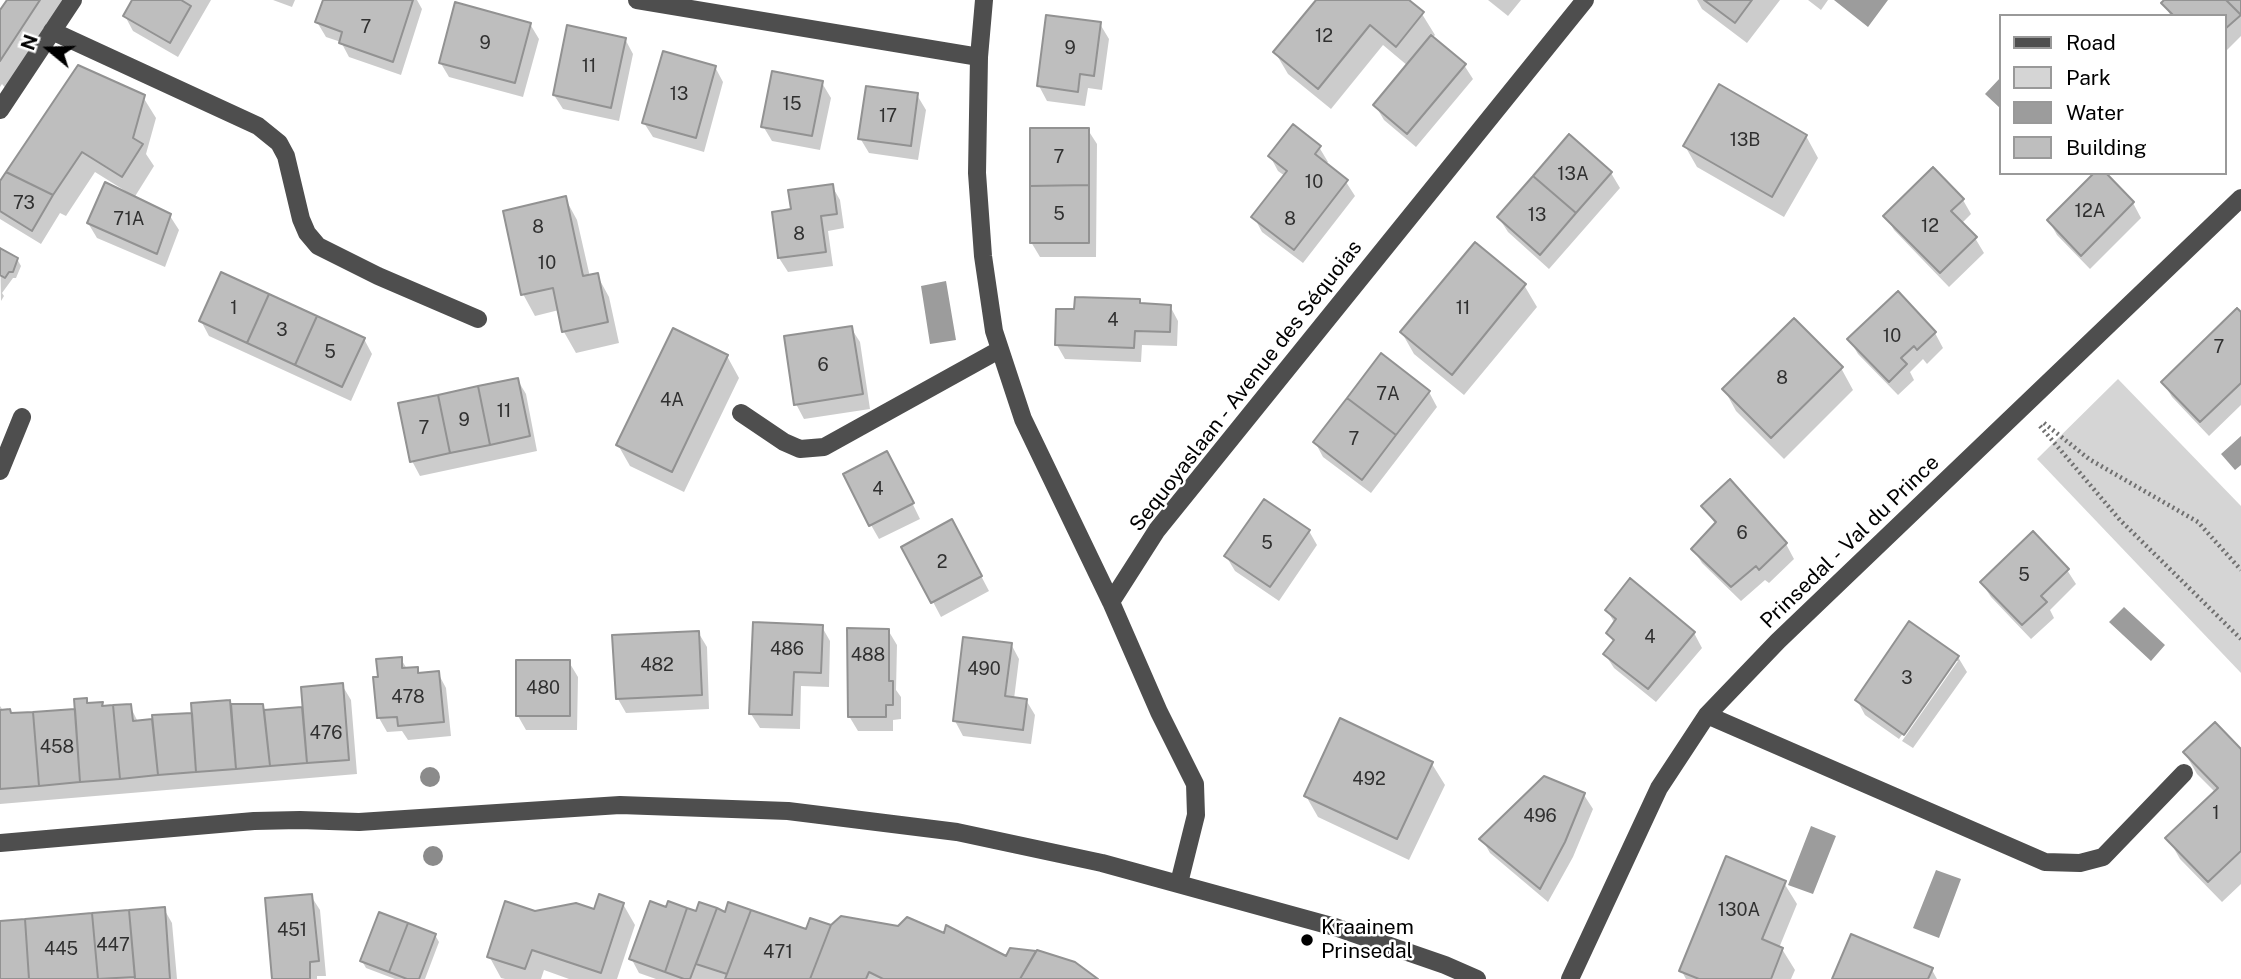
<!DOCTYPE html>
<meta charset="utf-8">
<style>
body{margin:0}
#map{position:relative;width:2241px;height:979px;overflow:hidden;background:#fff;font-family:"Public Sans",sans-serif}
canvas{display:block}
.legend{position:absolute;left:1999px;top:14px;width:228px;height:161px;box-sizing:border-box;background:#fff;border:2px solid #999;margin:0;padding:9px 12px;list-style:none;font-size:21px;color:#000}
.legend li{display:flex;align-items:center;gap:14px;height:35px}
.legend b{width:35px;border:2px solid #999}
.north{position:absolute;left:14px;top:14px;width:70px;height:70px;-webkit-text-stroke:5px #fff;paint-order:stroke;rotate:289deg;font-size:19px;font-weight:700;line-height:28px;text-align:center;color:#000}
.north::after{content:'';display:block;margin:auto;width:24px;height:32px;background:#000;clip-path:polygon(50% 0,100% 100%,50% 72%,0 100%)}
</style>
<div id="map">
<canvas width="2241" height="979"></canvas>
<ul class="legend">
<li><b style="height:9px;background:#4e4e4e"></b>Road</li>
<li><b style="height:19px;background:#d5d5d5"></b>Park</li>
<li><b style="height:19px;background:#9c9c9c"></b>Water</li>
<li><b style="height:19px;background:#bebebe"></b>Building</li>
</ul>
<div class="north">N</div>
</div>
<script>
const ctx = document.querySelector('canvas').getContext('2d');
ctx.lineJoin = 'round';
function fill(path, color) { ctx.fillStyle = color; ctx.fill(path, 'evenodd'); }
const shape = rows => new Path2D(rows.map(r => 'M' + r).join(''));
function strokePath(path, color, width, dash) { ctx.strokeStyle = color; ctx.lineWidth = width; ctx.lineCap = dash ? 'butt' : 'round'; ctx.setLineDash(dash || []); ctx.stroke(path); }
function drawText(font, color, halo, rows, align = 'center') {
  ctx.font = font + ' "Public Sans",sans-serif'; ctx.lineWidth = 5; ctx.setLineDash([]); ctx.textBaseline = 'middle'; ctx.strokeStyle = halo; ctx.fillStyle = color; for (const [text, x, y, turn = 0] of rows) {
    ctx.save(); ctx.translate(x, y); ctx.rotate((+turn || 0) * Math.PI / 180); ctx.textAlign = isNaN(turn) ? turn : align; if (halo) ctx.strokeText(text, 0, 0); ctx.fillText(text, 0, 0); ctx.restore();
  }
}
fill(shape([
 [2118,379,2241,506,2241,673,2037,459]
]), '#d5d5d5');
fill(shape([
 [1834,0,1888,0,1868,27],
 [2001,77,2001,109,1985,94],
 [946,281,956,340,930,344,921,286],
 [2241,436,2241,465,2235,470,2221,454],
 [2124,607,2165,645,2151,661,2109,622],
 [1811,826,1836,836,1813,894,1788,885],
 [1936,870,1961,879,1939,938,1913,928]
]), '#9c9c9c');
fill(shape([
 [8,0,66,0,7,90,2,84,0,87,0,13],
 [135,0,211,0,178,57,133,31,125,16],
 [273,0,295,0,292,7],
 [324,0,417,0,422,9,401,75,349,57,341,42,326,37,317,22],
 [1319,0,1406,0,1422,14,1435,35,1432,38,1464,65,1473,79,1416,147,1384,120,1375,105,1408,66,1383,45,1331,109,1288,74,1275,52],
 [1488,0,1521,0,1508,16],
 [1697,0,1780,0,1747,43,1702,9],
 [1808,0,1828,0,1821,10],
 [2166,0,2241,0,2241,36,2225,52,2225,16,2171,16,2163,3],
 [530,24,539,39,523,97,449,77,440,62],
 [1100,24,1109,39,1102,90,1088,88,1085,106,1047,101,1039,86],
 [625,39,633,54,619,121,563,109,554,95],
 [715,67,723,82,704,152,653,137,644,123],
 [822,83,831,98,820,150,772,141,763,126],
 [917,95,926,110,918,160,869,153,860,138],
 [143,97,156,118,146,154,154,166,134,198,170,216,179,230,165,267,97,238,88,223,127,192,95,172,66,216,60,213,41,244,0,219,0,184],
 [1088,130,1097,144,1096,257,1040,257,1031,242],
 [1569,136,1611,173,1620,188,1549,269,1508,232,1499,218],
 [1806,136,1818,158,1784,217,1697,167,1685,146],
 [1319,147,1328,162,1325,165,1346,182,1355,196,1303,263,1262,232,1254,217,1285,176,1278,171,1270,156],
 [2104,173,2133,203,2141,218,2090,269,2057,235,2049,221],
 [832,186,840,200,844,228,828,231,833,266,788,272,779,258,793,210],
 [565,198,577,220,590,277,597,275,609,297,619,343,576,353,564,332,559,310,535,316,523,294],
 [1963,200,1971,214,1961,224,1975,238,1984,253,1949,287,1894,230,1886,216],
 [0,250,17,259,21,266,16,278,13,278,2,293,4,296,1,301],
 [1524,285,1537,307,1464,395,1414,354,1402,333],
 [1898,293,1935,333,1943,348,1927,364,1923,359,1910,372,1914,380,1898,395,1858,354,1849,339],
 [1139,301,1141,305,1170,306,1178,321,1177,346,1142,345,1141,362,1065,359,1057,345,1075,311],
 [2241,315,2241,405,2209,436,2172,397,2163,382],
 [201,321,364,339,372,354,351,401,209,336],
 [851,328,860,342,870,409,804,419,796,404],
 [727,356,739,378,684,492,630,466,618,445],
 [1841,368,1853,390,1784,459,1736,411,1724,389],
 [517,379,526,394,537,451,420,476,412,461],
 [1429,392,1437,407,1371,493,1323,457,1315,442],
 [895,468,920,519,879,539,871,525],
 [1730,481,1786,544,1794,559,1769,583,1765,580,1741,601,1702,563,1693,549,1716,525,1703,506],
 [1309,531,1317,545,1279,601,1235,571,1226,556],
 [960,536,989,591,941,617,904,547],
 [2067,570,2076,584,2050,610,2054,618,2031,639,1991,597,1982,583],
 [1607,610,1694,633,1702,648,1656,702,1614,668,1605,654,1614,643,1608,633,1615,624],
 [1910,624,1958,657,1967,672,1913,748,1902,741,1958,661,1954,661,1899,739,1865,715,1857,700],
 [822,627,830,641,829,687,801,686,800,729,760,728,751,714],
 [888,630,897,645,896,690,901,697,901,719,893,720,893,731,858,731,849,716],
 [698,632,707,647,709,709,626,713,618,699],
 [1011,644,1019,659,1014,699,1026,700,1035,715,1031,744,963,736,955,721],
 [401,659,407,669,417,669,420,674,438,673,446,688,451,736,408,740,402,731,387,732,379,718,380,678],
 [569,662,578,677,577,730,526,730,518,716],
 [342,685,351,700,357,774,0,804,0,706,4,712,11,715,76,711,86,700,88,704,102,704,104,708,130,706,138,722,194,715,229,702,232,706,262,705,266,711,304,709],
 [2241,751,2241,884,2222,902,2180,859,2168,838,2215,792,2197,774,2185,753],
 [1432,764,1445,785,1409,860,1318,817,1306,796],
 [1584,795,1593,809,1573,857,1548,902,1490,853,1482,839],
 [1784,883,1797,904,1779,948,1782,949,1795,970,1791,979,1686,979,1681,970],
 [311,896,320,910,326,976,317,976,317,979,274,979],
 [623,904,635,925,617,979,569,979,544,970,541,979,505,979,501,978,489,956,535,913,595,911],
 [700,904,726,914,807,932,831,927,1007,958,1011,950,1036,952,1094,979,656,979,639,973,631,958,667,909,697,913],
 [164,909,172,923,177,979,0,979,0,923],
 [435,935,439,942,425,979,395,979,366,968,362,961],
 [1932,970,1937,979,1834,979]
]), '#0003');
const building = shape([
 [7,0,40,0,0,61,0,10,7,0],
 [132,0,181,0,191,6,170,43,123,16,132,0],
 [323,0,413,0,393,62,339,43,342,32,315,22,323,0],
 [1316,0,1409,0,1424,12,1396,47,1370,25,1318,89,1273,52,1316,0],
 [1704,0,1752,0,1735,23,1704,0],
 [2164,0,2226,0,2241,15,2225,29,2225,16,2174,16,2161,3,2164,0],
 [2226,0,2241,0,2241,15,2226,0],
 [455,2,531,23,515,83,439,63,455,2],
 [1046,15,1101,22,1094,76,1080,74,1078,92,1037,86,1046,15],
 [567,25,626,38,611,108,553,95,567,25],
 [1431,35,1466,64,1407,134,1373,105,1431,35],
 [663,51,716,66,696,138,642,123,663,51],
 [78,65,145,95,133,138,143,144,122,177,82,152,53,195,6,172,78,65],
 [772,71,823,81,812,136,761,127,772,71],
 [1719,84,1807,135,1772,197,1683,146,1719,84],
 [866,86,918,93,911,146,858,139,866,86],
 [1293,124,1321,146,1315,154,1348,180,1294,250,1251,217,1287,171,1268,156,1293,124],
 [1030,128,1089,128,1089,185,1030,186,1030,128],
 [1569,134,1612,172,1576,213,1533,176,1569,134],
 [1933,167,1964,199,1951,211,1977,237,1940,273,1883,216,1933,167],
 [6,172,53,195,32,231,0,211,0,181,6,172],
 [2094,173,2106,173,2134,202,2081,256,2047,220,2094,173],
 [1533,176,1576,213,1540,255,1497,217,1533,176],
 [105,182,171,214,157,254,87,223,105,182],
 [833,184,837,214,821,216,826,252,778,258,772,212,791,209,788,190,833,184],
 [1089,185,1089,243,1030,243,1030,186,1089,185],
 [566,196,583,276,598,273,608,322,562,332,553,288,521,295,503,211,566,196],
 [1475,242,1526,284,1452,375,1400,332,1475,242],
 [0,248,18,258,13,272,9,272,5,278,0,275,0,248],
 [221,272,269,294,247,343,199,321,221,272],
 [1898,291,1936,332,1917,350,1914,346,1901,358,1907,364,1889,382,1847,339,1898,291],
 [269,294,317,316,295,365,247,343,269,294],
 [1075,297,1140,299,1140,303,1171,305,1170,332,1135,331,1134,348,1055,345,1056,309,1074,309,1075,297],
 [2237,308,2241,312,2241,383,2200,422,2161,382,2237,308],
 [317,316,365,338,342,387,295,365,317,316],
 [1794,318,1843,367,1771,438,1722,389,1794,318],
 [852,326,863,394,794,405,784,336,852,326],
 [673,328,728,355,672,472,616,445,673,328],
 [1381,353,1430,391,1396,435,1347,398,1381,353],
 [518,378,530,436,490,445,478,386,518,378],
 [478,386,490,445,450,453,438,395,478,386],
 [438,395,450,453,410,462,398,403,438,395],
 [1347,398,1396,435,1362,480,1313,442,1347,398],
 [887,451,914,503,869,526,843,474,887,451],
 [1730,479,1787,543,1759,570,1756,566,1731,587,1691,549,1716,522,1701,506,1730,479],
 [1264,499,1310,530,1270,587,1224,556,1264,499],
 [952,519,982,576,931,603,901,547,952,519],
 [2033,531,2069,569,2041,596,2047,602,2022,625,1980,582,2033,531],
 [1630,578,1695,632,1648,689,1603,654,1614,640,1606,633,1616,619,1605,610,1630,578],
 [1909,621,1959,656,1904,735,1855,700,1909,621],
 [753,622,823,625,821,673,794,672,792,715,749,714,753,622],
 [847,628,889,629,889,681,893,681,893,705,886,705,886,717,848,717,847,628],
 [699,631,702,695,616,699,612,635,699,631],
 [963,637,1012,643,1005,696,1027,699,1023,730,953,721,963,637],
 [402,657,402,668,418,667,418,673,439,671,444,722,398,726,397,717,377,718,373,677,378,677,376,659,402,657],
 [516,660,570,660,570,716,516,716,516,660],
 [343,683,349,760,307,763,301,687,343,683],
 [87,698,87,703,103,702,102,706,113,705,120,779,80,782,74,699,87,698],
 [230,700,236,769,196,772,191,703,230,700],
 [131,704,133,721,152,719,158,775,120,779,113,705,131,704],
 [231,704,263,704,270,766,236,769,231,704],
 [302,707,307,763,270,766,264,710,302,707],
 [10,709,11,713,33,712,39,786,0,789,0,710,10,709],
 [75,709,80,782,39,786,33,712,75,709],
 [192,713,196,772,158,775,152,715,192,713],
 [1340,718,1433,762,1397,839,1304,796,1340,718],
 [2215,722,2241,749,2241,851,2208,882,2165,838,2218,788,2183,752,2215,722],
 [1544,776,1585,793,1565,842,1540,889,1479,839,1544,776],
 [1726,856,1786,881,1762,939,1783,948,1771,979,1699,979,1679,971,1726,856],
 [312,894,319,961,310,962,310,979,272,979,265,898,312,894],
 [599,894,624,903,601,973,532,950,525,969,487,957,505,901,535,911,576,903,594,909,599,894],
 [650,901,666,907,668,901,687,908,665,972,629,959,650,901],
 [699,902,717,908,690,979,684,979,665,972,687,908,696,911,699,902],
 [728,902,751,910,727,974,696,964,717,908,725,912,728,902],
 [165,907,170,979,135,979,129,910,165,907],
 [129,910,135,977,98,979,92,913,129,910],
 [751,910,806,929,810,918,831,925,810,979,725,979,751,910],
 [379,912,408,923,389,972,360,961,379,912],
 [92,913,98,979,29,979,25,919,92,913],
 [841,916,898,926,907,917,944,933,946,925,1006,956,1010,948,1036,951,1020,979,883,979,869,972,866,979,810,979,831,925,841,916],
 [25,919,29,979,0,979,0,921,25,919],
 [408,923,436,934,419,979,407,979,389,972,408,923],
 [1851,934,1933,968,1928,979,1832,979,1851,934],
 [1037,950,1075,962,1098,979,1020,979,1037,950]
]);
fill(building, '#bebebe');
strokePath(building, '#929292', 2);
strokePath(shape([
 [2044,423,2089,459,2198,522,2241,570],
 [2040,426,2120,520,2241,639]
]), '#707070', 4.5, [2, 3.5]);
strokePath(shape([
 [637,0,979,57],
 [984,0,979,57,977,173,983,256,994,331,1023,419,1111,602],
 [52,31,258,126,279,143,286,156,301,219,307,233,318,246,378,276,478,319],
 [0,110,73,0],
 [741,413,784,442,800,449,824,447,999,350],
 [0,471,22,417],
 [1707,715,2045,862,2080,863,2103,857,2184,773],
 [0,843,254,821,300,820,359,822,620,805,788,811,957,832,1102,863,1335,927,1445,965,1477,979],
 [1179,883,1196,815,1195,784,1159,712,1111,602,1157,530,1585,0],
 [1570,979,1659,788,1707,715,1778,641,2241,198]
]), '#4e4e4e', 18);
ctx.fillStyle = '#8b8b8b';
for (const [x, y] of [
 [430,777],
 [433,856]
]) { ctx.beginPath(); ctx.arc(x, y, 10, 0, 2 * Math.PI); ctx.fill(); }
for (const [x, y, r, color] of [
 [1307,940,7,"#000"]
]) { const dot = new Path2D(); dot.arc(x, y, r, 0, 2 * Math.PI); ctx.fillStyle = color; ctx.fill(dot); strokePath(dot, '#fff', 2.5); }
drawText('18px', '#303030', null, [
 ["7",366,27],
 ["12",1324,36],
 ["9",485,43],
 ["9",1070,48],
 ["11",589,66],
 ["13",679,94],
 ["15",792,104],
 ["17",888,116],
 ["13B",1745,140],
 ["7",1059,157],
 ["13A",1573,174],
 ["10",1314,182],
 ["73",24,203],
 ["12A",2090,211],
 ["5",1059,214],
 ["13",1537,215],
 ["71A",129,219],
 ["8",1290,219],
 ["12",1930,226],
 ["8",538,227],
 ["8",799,234],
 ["10",547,263],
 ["1",234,308],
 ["11",1463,308],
 ["4",1113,320],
 ["3",282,330],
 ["10",1892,336],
 ["7",2219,347],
 ["5",330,352],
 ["6",823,365],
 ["8",1782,378],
 ["7A",1388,394],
 ["4A",672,400],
 ["11",504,411],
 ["9",464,420],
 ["7",424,428],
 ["7",1354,439],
 ["4",878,489],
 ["6",1742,533],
 ["5",1267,543],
 ["2",942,562],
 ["5",2024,575],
 ["4",1650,637],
 ["486",787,649],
 ["488",868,655],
 ["482",657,665],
 ["490",984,669],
 ["3",1907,678],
 ["480",543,688],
 ["478",408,697],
 ["476",326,733],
 ["458",57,747],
 ["492",1369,779],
 ["1",2216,813],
 ["496",1540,816],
 ["130A",1739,910],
 ["451",292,930],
 ["447",113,945],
 ["445",61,949],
 ["471",778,952]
]);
drawText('21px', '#000', '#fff', [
 ["Sequoyaslaan - Avenue des Séquoias",1246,386,-52],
 ["Prinsedal - Val du Prince",1850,542,-44]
]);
drawText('21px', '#000', '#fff', [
 ["Kraainem",1321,928],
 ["Prinsedal",1321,952]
], 'left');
</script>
